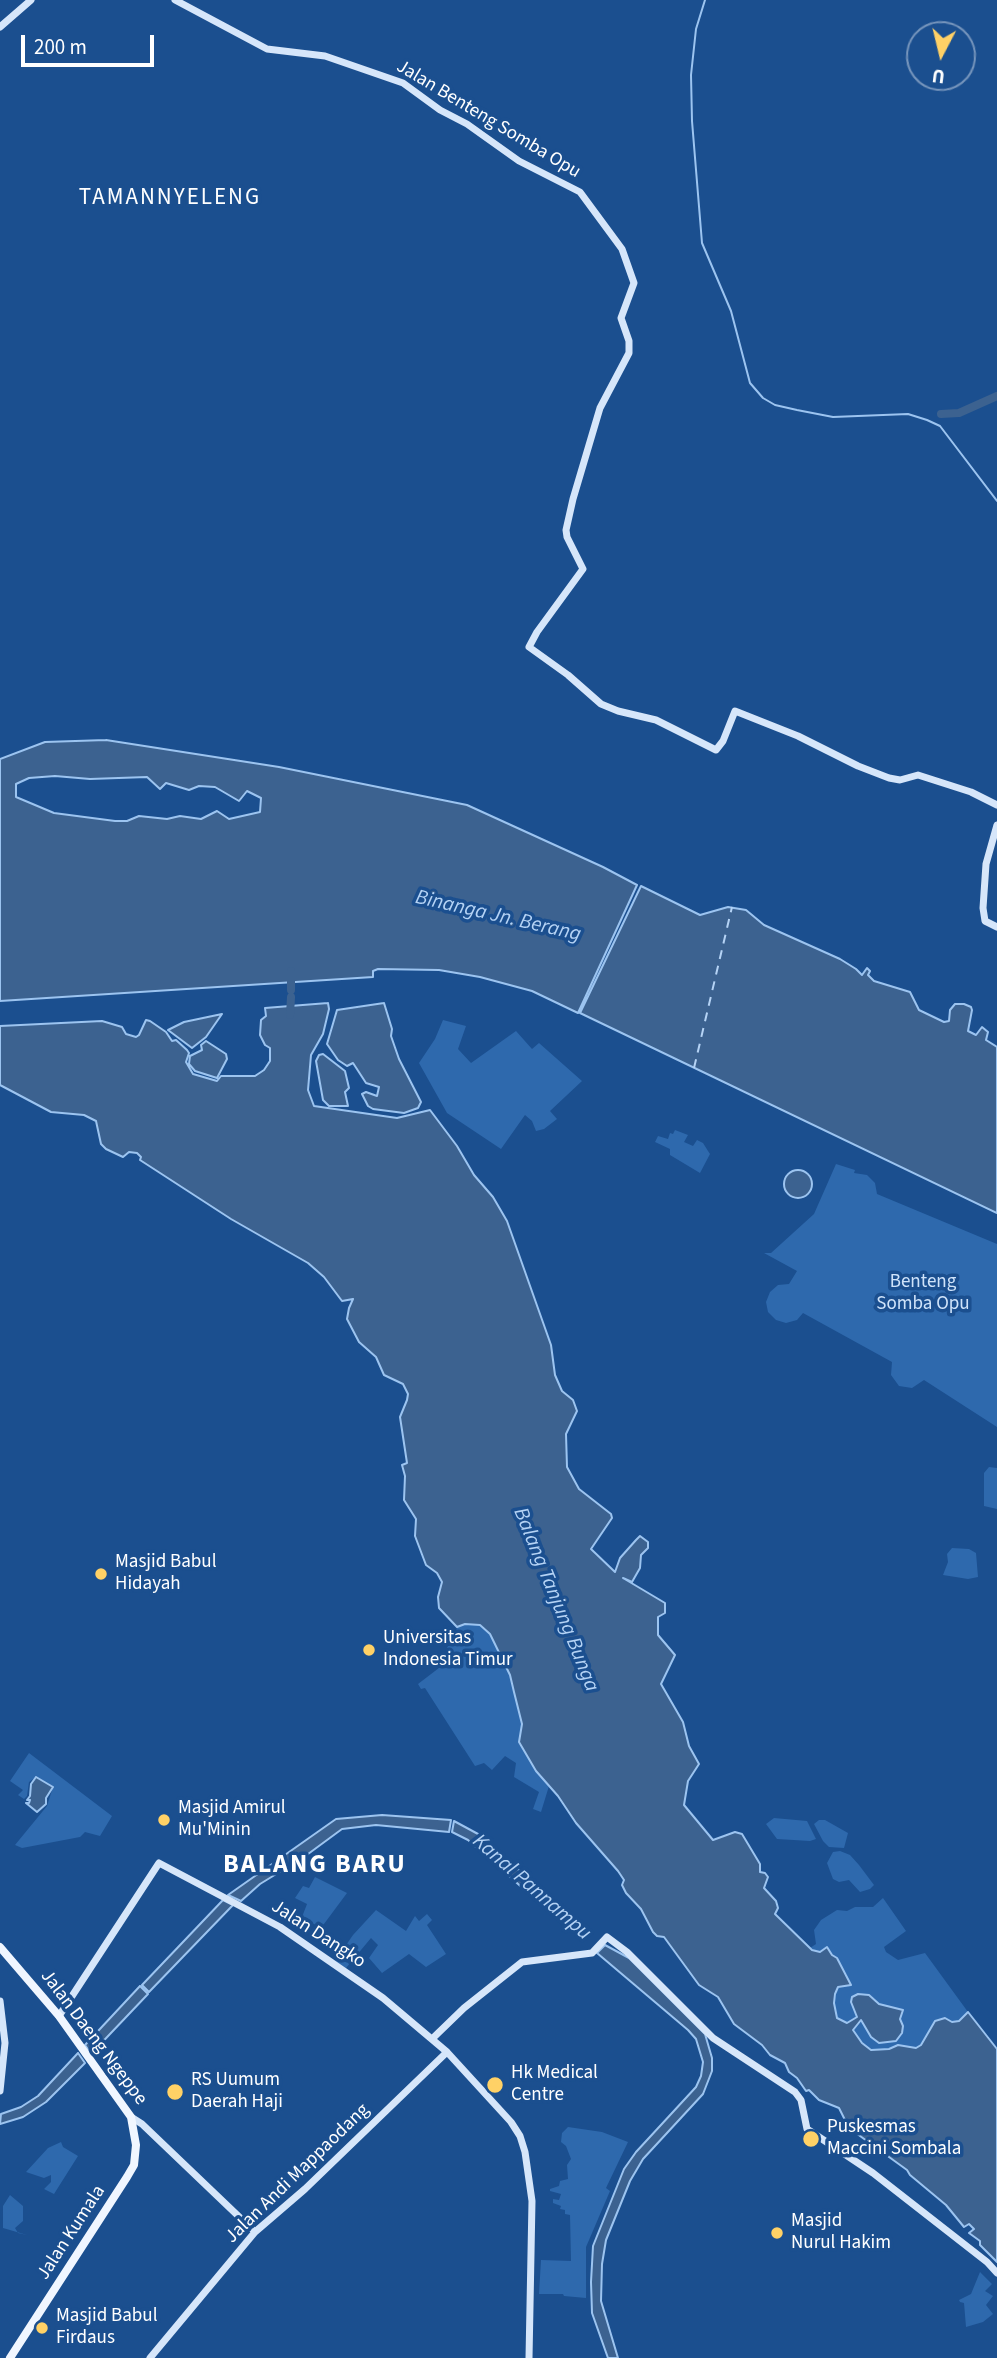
<!DOCTYPE html>
<style>
body{margin:0}
#map{position:relative;width:997px;height:2358px;overflow:hidden;background:#1b4f8f;font-family:"Source Sans 3",sans-serif}
canvas{display:block}
.north{position:absolute;left:906px;top:21px;width:70px;height:70px;box-sizing:border-box;background:#1b4f8f;border:2px solid #7695bc;border-radius:50%;rotate:187deg;font-size:19px;font-weight:700;line-height:28px;text-align:center;color:#fff}
.north::after{content:'';display:block;margin:auto;width:24px;height:32px;background:#ffd166;clip-path:polygon(50% 0,100% 100%,50% 72%,0 100%)}
.scale{position:absolute;left:21px;top:35px;width:133px;height:32px;box-sizing:border-box;border:4px solid #fff;border-top:0;padding-left:9px;font-size:21px;line-height:24px;white-space:nowrap;color:#fff;-webkit-text-stroke:5px #1b4f8f;paint-order:stroke}
</style>
<div id="map">
<canvas width="997" height="2358"></canvas>
<div class="north">U</div>
<div class="scale">200 m</div>
</div>
<script>
const ctx = document.querySelector('canvas').getContext('2d');
ctx.lineJoin = 'round';
function fill(path, color) { ctx.fillStyle = color; ctx.fill(path, 'evenodd'); }
const shape = rows => new Path2D(rows.map(r => 'M' + r).join(''));
function strokePath(path, color, width, dash) { ctx.strokeStyle = color; ctx.lineWidth = width; ctx.lineCap = dash ? 'butt' : 'round'; ctx.setLineDash(dash || []); ctx.stroke(path); }
function drawText(font, color, halo, rows, align = 'center') {
  ctx.font = font + ' "Source Sans 3",sans-serif'; ctx.lineWidth = 7; ctx.setLineDash([]); ctx.textBaseline = 'middle'; ctx.strokeStyle = halo; ctx.fillStyle = color; for (const [text, x, y, turn = 0] of rows) {
    ctx.save(); ctx.translate(x, y); ctx.rotate((+turn || 0) * Math.PI / 180); ctx.textAlign = isNaN(turn) ? turn : align; if (halo) ctx.strokeText(text, 0, 0); ctx.fillText(text, 0, 0); ctx.restore();
  }
}
fill(shape([
 [443,1020,466,1026,458,1049,471,1063,516,1031,532,1049,539,1043,582,1081,550,1111,557,1119,544,1129,536,1131,532,1121,525,1115,501,1149,447,1113,419,1063,435,1039],
 [675,1130,688,1135,684,1142,693,1146,697,1140,703,1143,708,1151,710,1154,700,1173,670,1155,670,1149,655,1142,658,1136,668,1139,670,1133,673,1134],
 [836,1164,855,1170,854,1173,867,1175,875,1183,877,1194,997,1244,997,1427,924,1380,912,1388,899,1386,891,1375,892,1362,803,1313,797,1320,786,1323,776,1320,768,1312,766,1302,770,1292,778,1285,789,1284,797,1271,764,1253,771,1253,814,1214],
 [989,1467,997,1468,997,1509,984,1506,984,1473],
 [952,1548,969,1549,976,1553,978,1577,968,1579,943,1575,948,1562,947,1554],
 [465,1624,480,1625,490,1633,510,1675,522,1724,519,1742,549,1786,541,1812,533,1809,539,1792,514,1777,516,1763,505,1756,492,1770,484,1763,475,1766,425,1688,421,1689,418,1684,452,1658,447,1647,454,1642,457,1627],
 [29,1753,112,1816,100,1836,85,1832,80,1837,22,1848,15,1845,47,1806,53,1787,36,1777,29,1782,27,1796,24,1799,18,1795,23,1790,10,1781],
 [774,1818,807,1821,816,1839,810,1841,777,1839,766,1824],
 [819,1820,825,1820,848,1833,844,1848,829,1847,823,1841,814,1824],
 [840,1851,850,1855,859,1865,874,1885,870,1889,860,1892,849,1880,839,1882,833,1879,827,1863,833,1852],
 [315,1877,347,1893,321,1928,302,1917,307,1904,295,1898,303,1886,309,1888],
 [883,1898,906,1931,884,1947,886,1952,898,1960,925,1953,968,2012,959,2021,934,2025,921,2045,916,2048,898,2045,889,2049,871,2050,862,2043,853,2030,861,2020,871,2037,900,2019,903,2010,879,2004,869,1995,851,2002,858,2017,847,2023,841,2021,837,2018,834,2002,838,1987,847,1975,827,1948,819,1952,810,1948,816,1944,814,1930,821,1920,837,1910,847,1911,855,1907,873,1907],
 [376,1910,406,1931,415,1916,419,1921,427,1914,432,1920,427,1925,446,1954,426,1967,409,1954,382,1973,369,1958,378,1945,371,1938,346,1968,335,1961,353,1935],
 [568,2127,602,2132,628,2142,606,2188,610,2191,586,2247,586,2298,564,2296,563,2294,539,2294,541,2260,571,2261,570,2215,565,2214,565,2210,560,2209,561,2206,553,2203,553,2199,559,2200,561,2194,550,2191,550,2189,559,2186,560,2181,568,2179,567,2165,571,2159,566,2146,561,2142,562,2133],
 [61,2142,63,2147,78,2156,54,2194,44,2189,51,2182,51,2175,44,2178,26,2172,48,2148],
 [10,2195,23,2206,23,2221,15,2228,18,2233,27,2235,3,2228,3,2206],
 [980,2272,992,2284,985,2291,993,2296,986,2305,993,2314,983,2322,966,2327,964,2303,960,2302,959,2300,971,2294]
]), '#2e69ad');
const water = shape([
 [106,740,279,767,467,805,603,867,637,885,578,1013,532,991,480,977,439,970,378,969,373,971,373,977,0,1001,0,759,45,742,106,740],
 [55,776,90,779,147,777,160,789,166,783,189,790,199,786,215,787,239,801,247,791,261,798,260,812,229,819,217,811,201,819,180,816,167,819,139,816,127,821,115,821,54,813,16,797,16,784,29,778,55,776],
 [641,886,700,915,728,907,746,910,764,925,840,959,856,969,862,975,867,968,870,971,868,975,874,981,910,992,919,1010,944,1022,949,1021,950,1010,955,1004,964,1004,971,1007,972,1010,968,1031,976,1035,982,1027,988,1032,986,1040,997,1047,997,1213,580,1013,641,886],
 [328,1003,329,1009,323,1034,311,1055,308,1090,314,1106,397,1118,430,1110,457,1146,474,1175,493,1197,507,1221,551,1345,555,1375,562,1391,573,1400,577,1411,566,1434,567,1467,579,1489,611,1514,612,1518,591,1549,615,1572,620,1558,636,1540,640,1536,648,1542,648,1548,641,1555,640,1568,632,1582,623,1578,665,1603,665,1613,658,1617,658,1635,675,1655,661,1684,683,1722,689,1746,699,1764,688,1781,684,1805,713,1840,735,1832,742,1834,760,1864,760,1872,765,1873,768,1877,764,1888,776,1901,778,1908,775,1914,812,1950,820,1952,827,1947,832,1955,837,1958,851,1985,838,1987,835,1994,834,2003,837,2018,847,2023,857,2017,851,2002,852,1997,858,1994,869,1995,879,2004,903,2010,900,2019,903,2026,902,2033,896,2041,879,2043,871,2037,861,2020,853,2030,862,2043,871,2050,889,2049,898,2045,916,2048,921,2045,935,2021,945,2018,952,2022,959,2021,968,2012,997,2049,997,2262,980,2245,980,2241,969,2233,974,2229,969,2224,964,2227,946,2205,910,2175,907,2170,849,2128,839,2108,819,2100,809,2090,806,2091,797,2078,789,2072,785,2063,770,2055,762,2045,734,2024,718,1997,699,1985,664,1937,657,1936,653,1932,641,1909,626,1893,622,1885,624,1880,618,1871,576,1823,558,1796,536,1771,519,1742,522,1724,514,1692,510,1675,490,1634,480,1625,465,1624,457,1627,439,1608,438,1597,442,1582,437,1573,426,1565,415,1536,416,1519,404,1500,405,1476,402,1465,407,1463,400,1417,407,1400,408,1394,403,1384,384,1375,376,1357,359,1342,347,1319,349,1308,353,1299,342,1301,324,1277,308,1263,231,1219,140,1160,141,1157,137,1153,129,1152,123,1157,106,1149,101,1144,96,1121,84,1115,51,1112,0,1085,0,1026,102,1021,122,1027,126,1034,136,1037,139,1035,146,1020,150,1021,166,1032,172,1041,176,1040,187,1050,189,1053,186,1062,193,1074,217,1081,221,1076,255,1076,264,1070,270,1061,270,1048,265,1045,260,1035,261,1020,266,1016,265,1008,328,1003],
 [384,1003,392,1029,391,1036,399,1059,421,1102,418,1108,404,1113,373,1109,368,1106,362,1094,366,1092,377,1096,379,1087,366,1083,353,1063,347,1066,338,1060,327,1044,337,1010,384,1003],
 [222,1014,206,1037,192,1048,168,1030,184,1022,222,1014],
 [206,1041,226,1054,227,1059,217,1078,195,1071,189,1064,190,1056,202,1050,201,1045,206,1041],
 [323,1054,345,1071,349,1088,345,1092,348,1106,329,1106,323,1100,316,1061,319,1055,323,1054],
 '784 1184a14 14 0 1 1 28 0a14 14 0 1 1-28 0Z',
 [36,1777,53,1787,46,1798,46,1804,37,1812,26,1803,29,1803,30,1800,27,1800,30,1796,31,1784,36,1777],
 [382,1815,451,1820,449,1832,376,1825,342,1829,304,1857,260,1884,241,1901,228,1895,336,1819,382,1815],
 [454,1821,478,1834,566,1912,559,1920,468,1840,452,1832,454,1821],
 [223,1900,233,1905,149,1992,142,1985,223,1900],
 [605,1945,629,1958,705,2034,712,2058,712,2071,703,2094,643,2159,630,2181,606,2240,602,2264,601,2301,618,2358,608,2358,592,2313,591,2282,593,2246,624,2169,636,2152,696,2087,701,2076,703,2062,696,2039,688,2030,597,1953,605,1945],
 [140,1986,148,1994,91,2054,85,2045,140,1986],
 [78,2053,85,2063,46,2102,23,2117,0,2124,1,2114,21,2107,38,2096,78,2053]
]);
fill(water, '#3c6290');
strokePath(water, '#9cc4f0', 2);
strokePath(shape([
 [705,0,696,29,691,75,692,121,702,243,731,311,750,383,763,398,775,405,797,410,833,417,908,414,927,420,940,426,997,501]
]), '#9cc4f0', 2);
strokePath(shape([
 [941,414,959,413,997,396],
 [291,990,291,971],
 [290,1015,291,997]
]), '#3c6290', 8);
strokePath(shape([
 [694,1068,732,907]
]), '#b5d3f5', 2, [9, 7]);
strokePath(shape([
 [175,0,267,49,325,56,403,83,440,110,467,124,519,161,580,192,622,249,634,283,621,318,629,341,629,353,600,408,573,499,566,530,567,537,583,569,537,632,529,647,568,675,601,704,618,711,656,720,716,750,723,741,735,711,798,736,858,766,889,778,900,780,918,775,971,792,997,805],
 [0,27,31,0],
 [997,825,986,864,983,908,985,921,997,927],
 [0,2001,5,2043,0,2091],
 [59,2016,159,1863,280,1927,383,1998,447,2052,511,2122,520,2136,525,2152,532,2201,529,2358],
 [433,2038,464,2008,522,1962,592,1953,607,1937,627,1952,713,2038,795,2092,801,2100,807,2129,873,2173,987,2262,997,2273],
 [131,2117,142,2124,255,2232],
 [150,2358,255,2232,305,2189,447,2052]
]), '#d6e6fa', 7);
strokePath(shape([
 [0,1947,59,2016,131,2117,136,2145,134,2165,127,2177,10,2358]
]), '#f0f6ff', 8);
for (const [x, y, r, color] of [
 [101,1574,7,"#ffd166"],
 [369,1650,7,"#ffd166"],
 [164,1820,7,"#ffd166"],
 [495,2085,9,"#ffd166"],
 [175,2092,9,"#ffd166"],
 [811,2139,9,"#ffd166"],
 [777,2233,7,"#ffd166"],
 [42,2328,7,"#ffd166"]
]) { const dot = new Path2D(); dot.arc(x, y, r, 0, 2 * Math.PI); ctx.fillStyle = color; ctx.fill(dot); strokePath(dot, '#1b4f8f', 2.5); }
drawText('19px', '#fff', '#1b4f8f', [
 ["Jalan Benteng Somba Opu",488,120,31],
 ["Jalan Dangko",318,1935,33],
 ["Jalan Daeng Ngeppe",93,2038,53],
 ["Jalan Andi Mappaodang",298,2174,-44],
 ["Jalan Kumala",72,2233,-57]
]);
drawText('19px', '#cfe3fa', '#1b4f8f', [
 ["Benteng",923,1283],
 ["Somba Opu",923,1305]
]);
drawText('19px', '#fff', '#1b4f8f', [
 ["Masjid Babul",115,1563],
 ["Hidayah",115,1585],
 ["Universitas",383,1639],
 ["Indonesia Timur",383,1661],
 ["Masjid Amirul",178,1809],
 ["Mu'Minin",178,1831],
 ["Hk Medical",511,2074],
 ["Centre",511,2096],
 ["RS Uumum",191,2081],
 ["Daerah Haji",191,2103],
 ["Puskesmas",827,2128],
 ["Maccini Sombala",827,2150],
 ["Masjid",791,2222],
 ["Nurul Hakim",791,2244],
 ["Masjid Babul",56,2317],
 ["Firdaus",56,2339]
], 'left');
drawText('italic 21px', '#b5d3f5', '#1b4f8f', [
 ["Binanga Jn. Berang",498,917,13],
 ["Balang Tanjung Bunga",555,1600,68],
 ["Kanal Pannampu",531,1888,41]
]);
ctx.letterSpacing = '2px';
drawText('23px', '#fff', '#1b4f8f', [
 ["TAMANNYELENG",170,199]
]);
ctx.letterSpacing = '0px';
ctx.letterSpacing = '2px';
drawText('bold 26px', '#fff', '#1b4f8f', [
 ["BALANG BARU",315,1866]
]);
ctx.letterSpacing = '0px';
</script>
